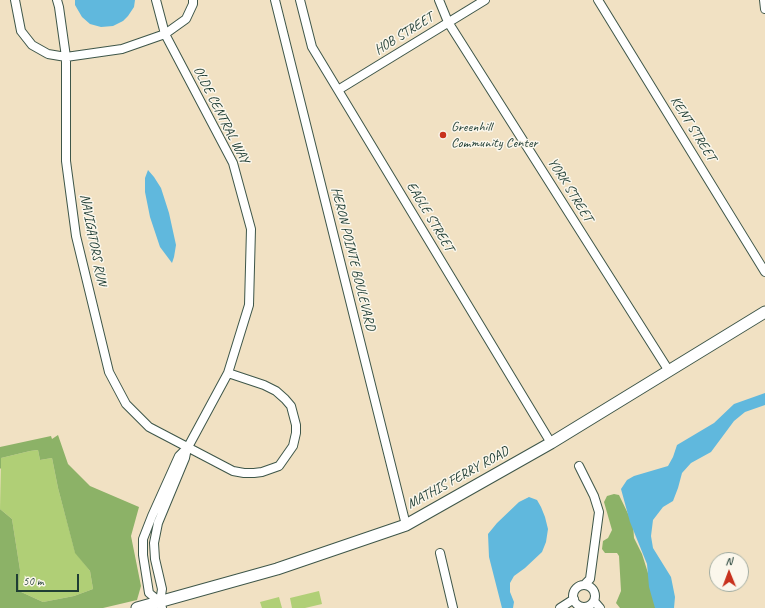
<!DOCTYPE html>
<style>
body{margin:0}
#map{position:relative;width:765px;height:608px;overflow:hidden;background:#f1e1c3;font-family:Caveat,sans-serif}
canvas{display:block}
.north{position:absolute;left:709px;top:552px;width:40px;height:40px;box-sizing:border-box;background:#fbf7ec;border:1px solid #a3ada2;border-radius:50%;rotate:359deg;font-size:11px;font-weight:700;line-height:16px;text-align:center;color:#1f3d34}
.north::after{content:'';display:block;margin:auto;width:14px;height:18px;background:#c8321e;clip-path:polygon(50% 0,100% 100%,50% 72%,0 100%)}
.scale{position:absolute;left:16px;top:574px;width:63px;height:18px;box-sizing:border-box;border:2px solid #1f3d34;border-top:0;padding-left:5px;font-size:12px;line-height:14px;white-space:nowrap;color:#1f3d34;-webkit-text-stroke:3px #fbf7ec;paint-order:stroke}
</style>
<div id="map">
<canvas width="765" height="608"></canvas>
<div class="north">N</div>
<div class="scale">50 m</div>
</div>
<script>
const ctx = document.querySelector('canvas').getContext('2d');
ctx.lineJoin = 'round';
function fill(path, color) { ctx.fillStyle = color; ctx.fill(path, 'evenodd'); }
const shape = rows => new Path2D(rows.map(r => 'M' + r).join(''));
function strokePath(path, color, width, dash) { ctx.strokeStyle = color; ctx.lineWidth = width; ctx.lineCap = dash ? 'butt' : 'round'; ctx.setLineDash(dash || []); ctx.stroke(path); }
function drawText(font, color, halo, rows, align = 'center') {
  ctx.font = font + ' Caveat,sans-serif'; ctx.lineWidth = 3; ctx.setLineDash([]); ctx.textBaseline = 'middle'; ctx.strokeStyle = halo; ctx.fillStyle = color; for (const [text, x, y, turn = 0] of rows) {
    ctx.save(); ctx.translate(x, y); ctx.rotate((+turn || 0) * Math.PI / 180); ctx.textAlign = isNaN(turn) ? turn : align; if (halo) ctx.strokeText(text, 0, 0); ctx.fillText(text, 0, 0); ctx.restore();
  }
}
fill(shape([
 [38,450,40,460,52,458,58,488,75,552,90,571,93,589,74,596,43,602,19,591,20,570,12,519,0,509,1,458,30,451],
 [319,591,322,604,305,608,292,608,290,598],
 [279,597,282,608,262,608,260,602]
]), '#b0cf76');
fill(shape([
 [58,435,68,464,90,486,139,507,131,536,141,586,137,600,103,608,0,608,0,509,12,519,20,570,19,591,43,602,74,596,93,589,90,571,75,553,58,488,52,458,40,460,38,450,30,451,1,458,1,468,0,469,0,447,51,436,52,439],
 [614,494,619,495,633,524,634,538,642,554,659,608,620,608,616,603,621,591,619,556,617,553,605,553,602,549,603,541,608,538,612,530,604,502,607,496]
]), '#8cb267');
fill(shape([
 [75,0,135,0,134,7,128,16,123,21,113,26,101,27,90,24,82,17,75,5],
 [148,170,154,177,161,188,169,213,176,245,174,257,172,263,160,247,150,217,145,192,145,178],
 [765,393,765,405,745,412,734,421,711,452,691,463,682,473,678,488,673,501,663,507,653,520,651,536,653,548,671,577,675,597,674,608,655,608,649,587,647,564,630,522,621,489,627,480,634,476,668,466,673,457,677,445,714,423,734,404],
 [529,497,537,500,541,507,545,517,548,529,546,542,542,552,525,568,514,576,510,583,510,592,514,602,513,608,502,608,489,557,488,534,497,523,519,502]
]), '#60b8dd');
const minor = shape([
 [15,0,21,31,32,45,48,54,66,57,122,49,165,34,186,19,193,4,193,0],
 [57,0,59,7,66,57,66,161,76,236,109,372,126,404,149,427,233,471,244,473,254,473,262,472,279,466,293,446,296,433,296,425,291,406,285,399,276,391,264,385,228,373],
 [156,0,165,34,233,163,251,229,249,305,228,373,188,447,179,456,152,516,143,539,143,555,149,593,160,602],
 [275,0,406,525],
 [300,0,312,47,551,443],
 [439,0,448,22,669,371],
 [598,0,765,272],
 [764,0,765,9],
 [338,90,485,0],
 [579,466,594,496,599,512,590,579,585,584],
 [440,553,453,608],
 '573 596a11 11 0 1 1 22 0a11 11 0 1 1-22 0Z',
 [594,601,600,608],
 [162,608,160,602,162,589,155,559,154,543,158,523,185,458,187,448],
 [560,608,574,599]
]);
const secondary = shape([
 [137,608,277,569,406,525,551,443,765,312]
]);
strokePath(minor, '#3e5649', 10);
strokePath(secondary, '#3e5649', 13);
strokePath(minor, '#fff', 8);
strokePath(secondary, '#fff', 11);
for (const [x, y, r, color] of [
 [443,135,4,"#c8321e"]
]) { const dot = new Path2D(); dot.arc(x, y, r, 0, 2 * Math.PI); ctx.fillStyle = color; ctx.fill(dot); strokePath(dot, '#fbf7ec', 1.5); }
drawText('14px', '#1f3d34', '#fbf7ec', [
 ["HOB STREET",404,34,-32],
 ["OLDE CENTRAL WAY",221,115,63],
 ["KENT STREET",693,129,58],
 ["YORK STREET",570,190,58],
 ["EAGLE STREET",430,217,59],
 ["NAVIGATORS RUN",93,240,79],
 ["HERON POINTE BOULEVARD",353,259,76],
 ["MATHIS FERRY ROAD",458,478,-29]
]);
drawText('14px', '#1f3d34', '#fbf7ec', [
 ["Greenhill",451,127],
 ["Community Center",451,143]
], 'left');
</script>
